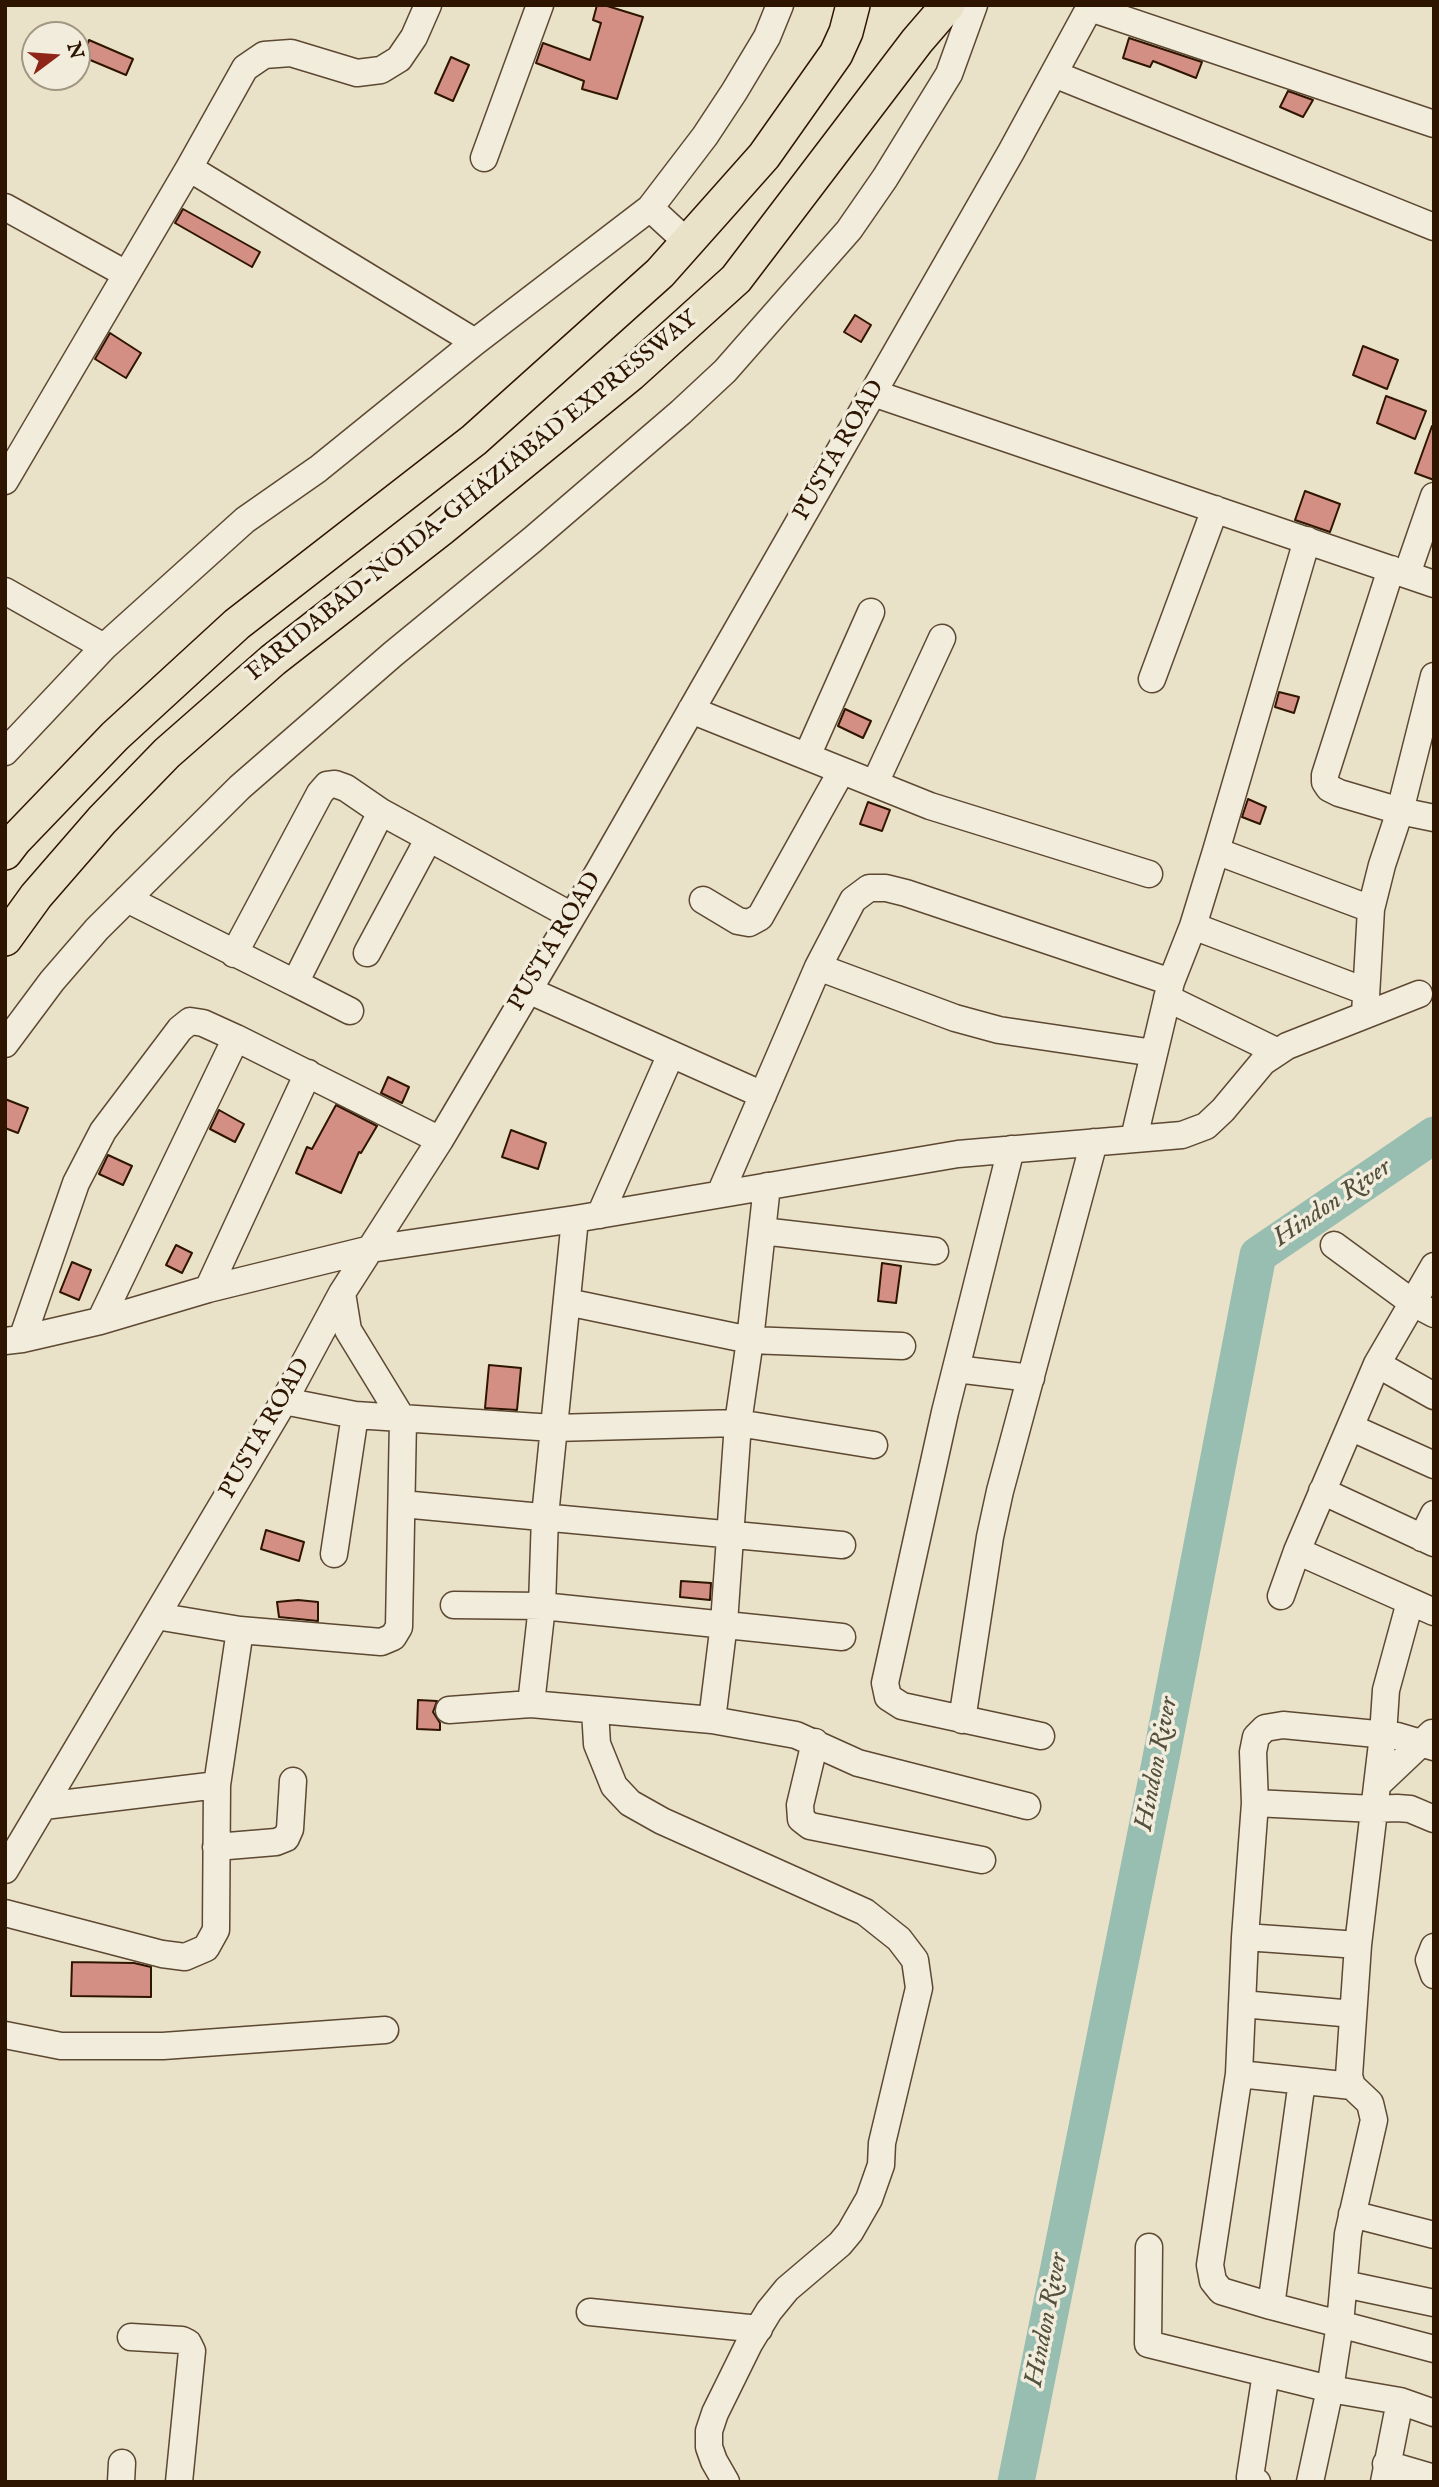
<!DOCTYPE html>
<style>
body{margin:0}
#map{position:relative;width:1439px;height:2487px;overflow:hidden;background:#eae2c8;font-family:"IM FELL English",serif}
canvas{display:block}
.frame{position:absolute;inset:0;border:7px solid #2e1500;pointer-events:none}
.north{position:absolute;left:21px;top:21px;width:70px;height:70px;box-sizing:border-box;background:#f1ecdb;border:2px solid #a39683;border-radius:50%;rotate:74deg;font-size:19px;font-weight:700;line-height:28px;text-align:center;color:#2e1500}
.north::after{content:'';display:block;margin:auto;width:24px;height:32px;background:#8f2418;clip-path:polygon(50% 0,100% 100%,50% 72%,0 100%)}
</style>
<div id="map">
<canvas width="1439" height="2487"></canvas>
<div class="frame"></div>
<div class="north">N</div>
</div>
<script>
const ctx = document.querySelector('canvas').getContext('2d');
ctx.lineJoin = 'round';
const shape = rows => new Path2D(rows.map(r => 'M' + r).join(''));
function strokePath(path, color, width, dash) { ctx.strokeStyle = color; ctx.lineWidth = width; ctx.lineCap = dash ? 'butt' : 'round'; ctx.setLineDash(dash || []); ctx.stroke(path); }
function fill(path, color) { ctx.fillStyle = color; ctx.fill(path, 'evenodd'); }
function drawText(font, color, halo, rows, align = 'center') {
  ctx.font = font + ' "IM FELL English",serif'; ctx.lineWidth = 7; ctx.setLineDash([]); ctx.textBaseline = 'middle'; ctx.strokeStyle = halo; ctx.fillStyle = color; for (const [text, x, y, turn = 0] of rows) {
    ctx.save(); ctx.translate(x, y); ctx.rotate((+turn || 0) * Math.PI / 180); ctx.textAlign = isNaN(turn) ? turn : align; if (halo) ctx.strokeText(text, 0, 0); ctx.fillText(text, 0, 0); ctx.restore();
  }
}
strokePath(shape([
 [1016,2482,1161,1758,1258,1255,1434,1135]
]), '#98beb2', 37);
const building = shape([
 [597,5,604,5,643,17,617,99,582,89,584,81,536,63,543,43,590,60,601,23,593,20,597,5],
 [1129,38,1202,62,1196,78,1153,61,1150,67,1123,58,1129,38],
 [89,40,133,59,126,75,83,57,89,40],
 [451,57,469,65,453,101,435,93,451,57],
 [1288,91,1313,100,1303,117,1280,107,1288,91],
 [183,209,260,252,252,267,175,223,183,209],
 [855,315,871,325,861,342,844,332,855,315],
 [110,333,141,353,126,378,95,359,110,333],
 [1363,346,1398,360,1387,389,1353,375,1363,346],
 [1386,396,1426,411,1415,439,1377,423,1386,396],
 [1432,426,1434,426,1434,480,1415,473,1432,426],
 [1305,491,1340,504,1330,532,1295,520,1305,491],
 [1279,692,1299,697,1294,713,1275,707,1279,692],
 [845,709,871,721,863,738,838,726,845,709],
 [1248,799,1266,807,1260,824,1242,817,1248,799],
 [868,802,890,810,882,831,860,824,868,802],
 [388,1077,409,1087,402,1103,381,1093,388,1077],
 [5,1099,28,1108,18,1133,5,1128,5,1099],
 [336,1105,377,1126,361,1153,359,1152,341,1193,296,1173,307,1147,312,1149,336,1105],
 [219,1110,244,1124,235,1142,210,1129,219,1110],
 [511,1130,546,1143,538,1169,502,1157,511,1130],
 [108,1155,132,1166,123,1185,99,1174,108,1155],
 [176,1245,192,1253,182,1273,166,1265,176,1245],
 [72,1262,91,1270,79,1300,60,1292,72,1262],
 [882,1263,901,1266,896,1303,878,1301,882,1263],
 [489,1365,521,1368,517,1410,485,1408,489,1365],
 [266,1530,304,1542,299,1561,261,1549,266,1530],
 [681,1581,711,1583,710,1600,680,1597,681,1581],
 [298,1600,318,1602,318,1621,279,1617,277,1602,298,1600],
 [418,1700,437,1701,433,1712,440,1723,440,1730,417,1729,418,1700],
 [72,1962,134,1963,151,1967,151,1997,71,1996,72,1962]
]);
fill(building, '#d48f85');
strokePath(building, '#2e1500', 2);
const minor = shape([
 [1090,8,1434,124],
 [1054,74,1434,227],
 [484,158,540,5],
 [189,168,475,342],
 [5,207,126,274],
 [650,208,687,242],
 [873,393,1434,584],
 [5,481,189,168,245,68,264,55,291,53,357,73,381,70,399,59,414,37,428,5],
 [1391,569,1325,775,1325,782,1329,788,1339,793,1400,811,1434,818],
 [1407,574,1434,496],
 [5,591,104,647],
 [1152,679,1215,509],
 [691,710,930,806,1149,874],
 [5,752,104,647,245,520,318,469,475,342,650,208,705,136,734,92,767,37,780,5],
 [807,756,871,612],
 [875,783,942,638],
 [1216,851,1371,909],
 [127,899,295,983],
 [703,900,738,921,749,923,760,917,841,772],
 [1193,926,1365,991],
 [367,953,429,838],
 [234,954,320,793,327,785,335,784,346,788,381,812,572,916],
 [818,967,955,1018,999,1030,1154,1053],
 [528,990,763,1095],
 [1167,998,1278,1052],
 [350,1011,295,983,381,812],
 [1365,1014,1371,909,1382,865,1400,811,1434,676],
 [5,1044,52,981,97,929,240,787,393,654,532,540,681,412,725,371,849,230,885,178,949,74,974,5],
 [1134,1138,1171,982,1193,926,1216,851,1307,540],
 [1011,1149,945,1412,885,1683,888,1697,902,1706,1041,1736],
 [720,1194,818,967,853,900,869,888,886,888,906,893,1171,982],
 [600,1215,671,1054],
 [762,1231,935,1251],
 [1334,1245,1413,1303,1434,1314],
 [208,1289,308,1073],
 [567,1302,750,1340,902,1346],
 [100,1321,236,1038],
 [22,1339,76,1183,103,1131,180,1029,190,1021,203,1023,236,1038,440,1140],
 [5,1341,22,1339,100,1321,208,1289,371,1249,575,1219,958,1154,1182,1135,1206,1126,1223,1110,1263,1062,1287,1046,1419,994],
 [1377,1364,1434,1396],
 [956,1369,1031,1378],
 [284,1401,355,1415,554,1428,738,1423,874,1445],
 [1350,1427,1434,1465],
 [1322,1491,1434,1543],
 [402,1504,842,1545],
 [1422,1538,1434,1514],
 [1297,1551,1434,1612],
 [334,1554,355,1415],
 [1281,1596,1297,1551,1377,1364,1434,1266],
 [454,1605,542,1606,842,1637],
 [156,1616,240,1630,381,1642,393,1637,399,1627,403,1420,348,1330,342,1293],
 [531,1704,542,1606,545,1516,575,1219],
 [449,1710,531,1704,712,1720,796,1735,858,1763,1027,1806],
 [595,1710,597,1744,614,1786,630,1803,662,1821,865,1912,899,1939,915,1960,919,1988,882,2143,881,2165,869,2199,850,2232,840,2244,787,2289,769,2311,749,2344,715,2413,709,2431,709,2447,714,2461,726,2482],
 [712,1720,724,1623,738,1423,750,1340,767,1186],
 [962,1720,990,1537,1000,1491,1094,1142],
 [815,1742,800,1805,801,1819,810,1826,982,1860],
 [1434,1747,1397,1736,1283,1725,1265,1728,1256,1737,1253,1752,1255,1803,1245,1937,1239,2074,1210,2265,1213,2281,1221,2291,1271,2306,1434,2349],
 [1377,1785,1432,1733],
 [1255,1803,1374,1809,1397,1808,1410,1809,1434,1819],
 [44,1806,217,1785],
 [216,1847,276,1842,286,1838,290,1829,293,1781],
 [5,1870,284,1401,342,1293,440,1140,599,871,1011,152,1091,5],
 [5,1913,162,1954,185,1957,206,1948,216,1930,217,1785,240,1630],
 [1245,1937,1358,1945],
 [1434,1947,1429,1960,1434,1975],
 [1242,2004,1353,2014],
 [5,2035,61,2046,163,2046,385,2030],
 [1239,2074,1352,2086],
 [1352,2214,1434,2235],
 [1149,2247,1148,2344,1330,2389,1340,2324,1348,2234,1374,2120,1370,2103,1352,2086,1349,2076,1358,1945,1383,1735,1386,1690,1410,1602],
 [1344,2284,1434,2303],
 [1271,2306,1302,2081],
 [590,2312,759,2329],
 [131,2337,182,2340,188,2343,192,2351,179,2482],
 [1400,2401,1434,2413],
 [1386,2464,1434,2478],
 [121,2482,122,2463],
 [1257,2482,1250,2477,1266,2373],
 [1310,2482,1330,2389,1400,2401,1384,2482]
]);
const major = shape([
 [5,853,15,840,115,736,237,624,474,440,660,273,764,156,836,54,846,32,853,5],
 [5,939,36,896,102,820,167,753,273,660,441,529,631,374,736,279,917,41,948,5]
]);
strokePath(minor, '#5d4832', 29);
strokePath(major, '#2e1500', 36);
strokePath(minor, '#f1ecdb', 26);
strokePath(major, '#eae2c8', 33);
drawText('24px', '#2e1500', '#f1ecdb', [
 ["PUSTA ROAD",840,451,-60],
 ["FARIDABAD-NOIDA-GHAZIABAD EXPRESSWAY",473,497,-39],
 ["PUSTA ROAD",556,942,-59],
 ["PUSTA ROAD",266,1429,-60]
]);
drawText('italic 26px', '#53503e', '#f1ecdb', [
 ["Hindon River",1333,1204,-34],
 ["Hindon River",1158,1764,-79],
 ["Hindon River",1048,2320,-79]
]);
</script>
